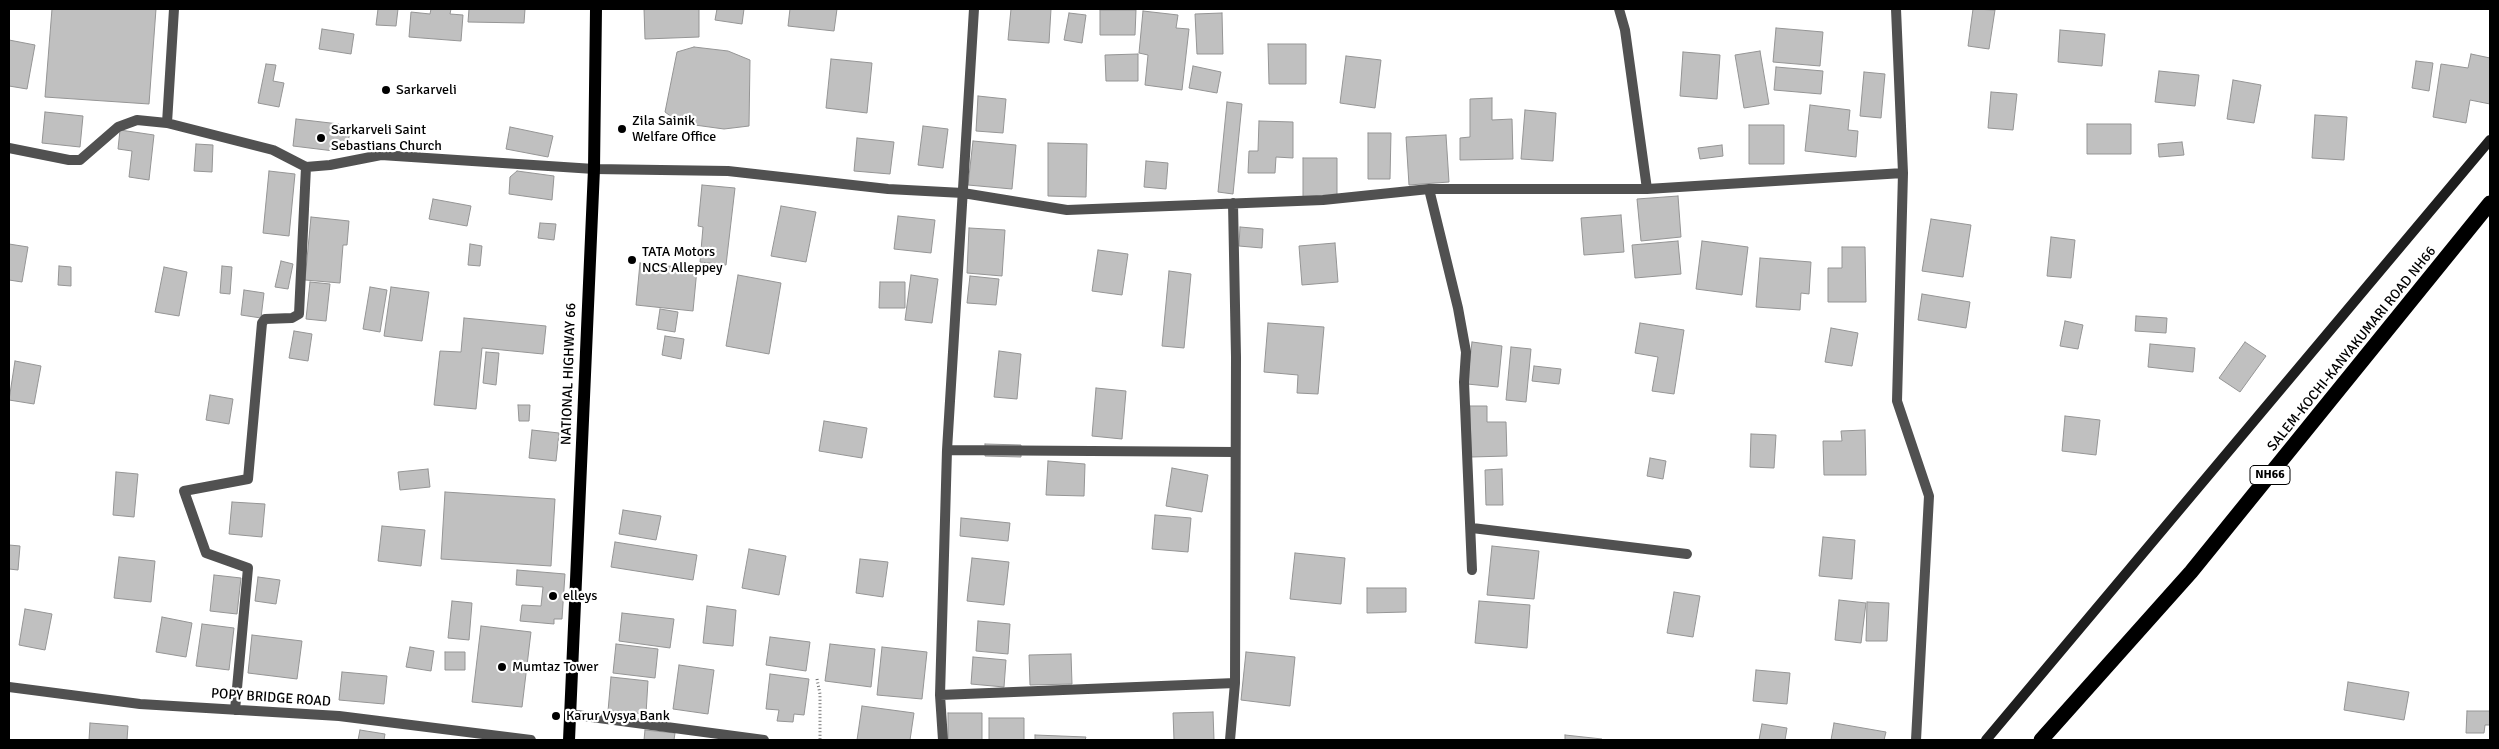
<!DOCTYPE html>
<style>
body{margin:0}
#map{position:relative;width:2499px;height:749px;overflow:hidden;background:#fff;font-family:Signika,sans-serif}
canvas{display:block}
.frame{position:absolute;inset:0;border:10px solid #000;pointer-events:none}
</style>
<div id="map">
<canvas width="2499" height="749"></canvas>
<div class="frame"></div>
</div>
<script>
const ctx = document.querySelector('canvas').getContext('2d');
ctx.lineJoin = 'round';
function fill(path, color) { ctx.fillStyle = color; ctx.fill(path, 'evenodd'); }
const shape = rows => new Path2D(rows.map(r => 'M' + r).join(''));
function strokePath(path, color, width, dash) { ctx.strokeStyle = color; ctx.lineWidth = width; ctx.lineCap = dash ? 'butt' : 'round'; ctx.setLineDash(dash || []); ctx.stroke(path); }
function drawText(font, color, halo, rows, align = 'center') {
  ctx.font = font + ' Signika,sans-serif'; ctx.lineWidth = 4.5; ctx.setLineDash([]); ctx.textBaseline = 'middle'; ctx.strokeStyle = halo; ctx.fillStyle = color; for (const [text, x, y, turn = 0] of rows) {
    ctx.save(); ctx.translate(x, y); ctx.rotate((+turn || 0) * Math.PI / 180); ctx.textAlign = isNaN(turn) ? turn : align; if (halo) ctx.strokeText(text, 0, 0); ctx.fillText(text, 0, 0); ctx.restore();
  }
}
const building = shape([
 [52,9,156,9,149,104,45,97,52,9],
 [378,9,398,9,396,26,376,25,378,9],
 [431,9,451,9,450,14,463,15,461,41,409,37,411,12,430,14,431,9],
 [469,9,525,9,524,23,468,22,469,9],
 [644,9,699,9,699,37,645,39,644,9],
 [717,9,744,9,742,24,715,20,717,9],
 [790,9,837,9,834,31,788,26,790,9],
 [1011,9,1051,9,1049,43,1008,40,1011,9],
 [1973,9,1995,10,1989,49,1968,46,1973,9],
 [1100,10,1136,10,1135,35,1100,35,1100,10],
 [1143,11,1178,15,1176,28,1189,29,1182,90,1145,85,1148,55,1139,53,1143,11],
 [1069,13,1086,15,1082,43,1064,40,1069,13],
 [1222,13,1223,54,1197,54,1195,14,1222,13],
 [1776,28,1823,32,1820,66,1773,62,1776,28],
 [322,29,354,34,351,54,319,49,322,29],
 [2060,30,2105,34,2102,66,2058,62,2060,30],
 [9,40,35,45,27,89,9,86,9,40],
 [1268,44,1306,44,1306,84,1269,84,1268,44],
 [694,47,728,51,750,60,749,126,724,129,680,123,665,112,677,52,694,47],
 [1760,51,1769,104,1744,108,1735,55,1760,51],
 [1683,52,1720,55,1717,99,1680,96,1683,52],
 [1138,54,1138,81,1106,81,1105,55,1138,54],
 [2471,54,2490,58,2490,104,2470,100,2466,123,2433,117,2441,64,2468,68,2471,54],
 [1346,56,1381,60,1375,108,1340,103,1346,56],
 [831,59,872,63,867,113,826,108,831,59],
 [2416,61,2433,63,2429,91,2412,88,2416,61],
 [266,64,276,65,273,81,284,83,279,107,258,103,266,64],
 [1193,66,1221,72,1217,93,1189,88,1193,66],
 [1776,67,1823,71,1821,94,1774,90,1776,67],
 [2159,71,2199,75,2195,106,2155,102,2159,71],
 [1864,72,1885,74,1881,118,1860,116,1864,72],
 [2233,80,2261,85,2254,123,2227,119,2233,80],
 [1991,92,2017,94,2013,130,1988,128,1991,92],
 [978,96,1006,99,1003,133,976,131,978,96],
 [1492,98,1492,120,1512,119,1513,159,1460,160,1460,138,1470,137,1470,99,1492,98],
 [1227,102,1242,104,1233,194,1218,192,1227,102],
 [1810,105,1850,110,1848,130,1858,131,1856,157,1805,151,1810,105],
 [1525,110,1556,113,1553,161,1521,159,1525,110],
 [45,112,83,116,80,147,42,143,45,112],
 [2315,115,2347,117,2344,160,2312,158,2315,115],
 [296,119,339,124,338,129,350,130,347,150,334,147,334,151,293,146,296,119],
 [1259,121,1293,122,1293,158,1276,157,1275,173,1248,173,1249,151,1258,151,1259,121],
 [2087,124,2131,124,2131,154,2087,154,2087,124],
 [1749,125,1784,125,1784,164,1749,164,1749,125],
 [923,126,948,129,943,168,918,165,923,126],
 [510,127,553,136,548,157,506,149,510,127],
 [120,130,154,135,149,180,129,177,132,151,118,149,120,130],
 [1368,133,1391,133,1390,179,1368,179,1368,133],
 [1446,135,1449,182,1409,185,1406,137,1446,135],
 [857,138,894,142,890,174,854,171,857,138],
 [973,141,1016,145,1012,189,968,185,973,141],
 [2182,142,2184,155,2159,157,2158,144,2182,142],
 [1048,143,1087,144,1086,197,1048,196,1048,143],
 [196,144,213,145,212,172,194,171,196,144],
 [1722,145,1723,156,1700,159,1698,148,1722,145],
 [1303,158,1337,158,1337,196,1303,197,1303,158],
 [1146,161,1168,163,1166,189,1144,187,1146,161],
 [269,171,295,174,289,236,263,233,269,171],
 [517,171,554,176,552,200,509,194,510,177,517,171],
 [702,185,735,188,726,265,700,262,703,227,698,226,702,185],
 [1678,196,1681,237,1641,241,1637,199,1678,196],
 [433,199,471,206,467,226,429,219,433,199],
 [781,206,816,212,806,262,771,256,781,206],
 [1621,215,1624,252,1584,255,1581,218,1621,215],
 [898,216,935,220,931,253,894,249,898,216],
 [311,217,349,221,347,245,343,245,340,283,305,280,311,217],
 [1931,219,1971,225,1963,277,1922,271,1931,219],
 [540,223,556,224,554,240,538,238,540,223],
 [1240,227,1263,229,1262,248,1239,246,1240,227],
 [969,228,1005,230,1002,276,967,273,969,228],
 [2051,237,2075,240,2071,278,2047,276,2051,237],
 [1678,241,1681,274,1635,278,1632,245,1678,241],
 [1702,241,1748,247,1742,295,1696,289,1702,241],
 [1335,243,1338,282,1302,285,1299,246,1335,243],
 [9,244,28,247,22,282,9,280,9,244],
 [470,244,482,246,480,266,468,265,470,244],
 [1842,247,1865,247,1866,302,1828,302,1828,268,1842,268,1842,247],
 [1098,250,1128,254,1122,295,1092,291,1098,250],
 [1760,258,1811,262,1809,294,1801,293,1800,310,1756,307,1760,258],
 [281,261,293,264,288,289,275,287,281,261],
 [640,263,697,269,693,311,636,305,640,263],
 [59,266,71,267,71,286,58,285,59,266],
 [222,266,232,267,230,294,220,293,222,266],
 [164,267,187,272,179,316,155,312,164,267],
 [1169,271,1191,274,1184,348,1162,346,1169,271],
 [738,275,781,283,769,354,726,346,738,275],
 [911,275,938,279,932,323,905,320,911,275],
 [970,276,999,279,996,305,967,303,970,276],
 [310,282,330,284,326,321,306,319,310,282],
 [880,282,905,282,905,308,879,308,880,282],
 [370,287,387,290,380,332,363,329,370,287],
 [391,287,429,292,422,341,384,336,391,287],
 [244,290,264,293,261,318,241,315,244,290],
 [1922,294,1970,302,1966,328,1918,320,1922,294],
 [660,309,678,312,675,332,657,329,660,309],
 [2136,316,2167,318,2166,333,2135,331,2136,316],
 [464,318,546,326,543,354,482,348,476,409,434,405,440,351,461,352,464,318],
 [2065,321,2083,325,2078,349,2060,346,2065,321],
 [1268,323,1324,327,1318,394,1297,393,1298,375,1264,372,1268,323],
 [1640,323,1684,330,1674,394,1652,391,1658,357,1635,353,1640,323],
 [1831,328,1858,333,1852,366,1825,362,1831,328],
 [294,331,312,334,308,361,289,358,294,331],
 [665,336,684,339,681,359,662,355,665,336],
 [1472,342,1502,346,1498,387,1467,384,1472,342],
 [2245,342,2266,356,2240,392,2219,378,2245,342],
 [2150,344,2195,348,2193,372,2148,367,2150,344],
 [1511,347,1531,349,1526,402,1506,400,1511,347],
 [999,351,1021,354,1017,399,994,397,999,351],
 [486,352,499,353,496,385,483,383,486,352],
 [15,361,41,366,34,404,9,400,15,361],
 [1534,366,1561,369,1559,384,1532,381,1534,366],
 [1096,388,1126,391,1122,439,1092,436,1096,388],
 [210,395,233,399,229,424,206,420,210,395],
 [518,405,530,405,529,421,519,421,518,405],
 [1470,406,1487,406,1487,422,1506,422,1507,456,1471,457,1470,406],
 [2065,416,2100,420,2096,455,2062,451,2065,416],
 [824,421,867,428,862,458,819,451,824,421],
 [532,430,559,433,556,461,529,458,532,430],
 [1865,430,1866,475,1824,475,1823,441,1842,441,1841,431,1865,430],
 [1751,434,1776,435,1774,468,1750,467,1751,434],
 [985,444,1021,445,1021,457,985,456,985,444],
 [1650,458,1666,461,1663,479,1647,476,1650,458],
 [1048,461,1085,464,1084,496,1046,495,1048,461],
 [1172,468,1208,475,1202,512,1166,506,1172,468],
 [428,469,430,487,400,490,398,472,428,469],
 [1502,469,1503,505,1486,505,1485,470,1502,469],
 [116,472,138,474,134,517,113,515,116,472],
 [445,492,555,499,551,566,441,559,445,492],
 [232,502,265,504,262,537,229,534,232,502],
 [623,510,661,516,656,540,619,534,623,510],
 [1155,515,1191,518,1188,552,1152,549,1155,515],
 [961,518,1010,523,1008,541,960,536,961,518],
 [382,526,425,530,421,566,378,561,382,526],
 [1823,537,1855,540,1852,579,1819,576,1823,537],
 [615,542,697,555,693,580,611,567,615,542],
 [9,545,20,546,18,570,9,569,9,545],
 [1492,546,1539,551,1534,599,1487,595,1492,546],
 [749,549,786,556,779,595,742,588,749,549],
 [1295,553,1345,558,1341,604,1290,599,1295,553],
 [119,557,155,561,151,602,114,598,119,557],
 [972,558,1009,562,1004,605,967,601,972,558],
 [860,559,888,562,883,597,856,593,860,559],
 [517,570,565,574,562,619,554,619,554,624,520,621,522,605,541,606,543,587,516,585,517,570],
 [214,575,241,578,237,614,210,611,214,575],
 [258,577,280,580,276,604,255,601,258,577],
 [1367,588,1406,588,1406,612,1367,613,1367,588],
 [1674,592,1700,596,1693,637,1667,633,1674,592],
 [1839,600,1866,603,1861,643,1835,640,1839,600],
 [452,601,472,603,469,640,448,638,452,601],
 [1479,601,1530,605,1527,648,1475,643,1479,601],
 [1867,602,1889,603,1887,641,1866,641,1867,602],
 [707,606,736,610,733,646,703,643,707,606],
 [25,609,52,614,45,650,19,645,25,609],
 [622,613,674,619,670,648,619,641,622,613],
 [162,617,192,623,186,657,156,652,162,617],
 [978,621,1010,624,1008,654,976,651,978,621],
 [202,624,234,628,229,670,196,666,202,624],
 [481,626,531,632,522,707,472,702,481,626],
 [252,635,302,641,297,679,248,673,252,635],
 [770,637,810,642,806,671,766,665,770,637],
 [616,644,658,649,655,678,613,673,616,644],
 [830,644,875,649,871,687,825,681,830,644],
 [410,647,434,651,431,671,406,667,410,647],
 [882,647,927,652,922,699,877,695,882,647],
 [445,652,465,652,465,670,445,670,445,652],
 [1246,652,1295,657,1290,706,1241,700,1246,652],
 [1071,654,1072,684,1030,685,1029,655,1071,654],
 [973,657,1006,660,1004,687,971,684,973,657],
 [679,665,714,670,708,714,673,709,679,665],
 [1756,670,1790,673,1787,704,1753,701,1756,670],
 [342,672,387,676,384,704,339,700,342,672],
 [770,674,809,679,804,715,794,714,793,722,777,721,779,710,766,709,770,674],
 [611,677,648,681,646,714,608,711,611,677],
 [2348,682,2409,692,2404,720,2344,710,2348,682],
 [862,706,914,713,910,740,857,740,862,706],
 [2467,711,2490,711,2490,725,2485,725,2484,733,2466,733,2467,711],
 [1213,712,1214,740,1174,740,1173,713,1213,712],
 [948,713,982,713,982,740,948,740,948,713],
 [989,718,1024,718,1024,740,989,740,989,718],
 [90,723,128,726,127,740,89,740,90,723],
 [1834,723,1886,732,1884,740,1831,740,1834,723],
 [1762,724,1787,728,1785,740,1759,740,1762,724],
 [360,730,385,734,384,740,358,740,360,730],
 [645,730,675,733,674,740,644,740,645,730],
 [1035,735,1086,737,1085,740,1035,740,1035,735],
 [1565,735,1602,739,1602,740,1565,740,1565,735]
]);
fill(building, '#c0c0c0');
strokePath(building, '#959595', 1);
strokePath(shape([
 [817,679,820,694,820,740]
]), '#737373', 3, [1, 2.5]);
strokePath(shape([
 [1619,9,1625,30,1647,189],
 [1896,9,1903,173,1897,401,1929,496,1916,740],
 [167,123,174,9],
 [9,148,69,160,80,160,118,127,137,120,167,123,273,150,306,167,330,165,381,155,594,169,728,171,888,189,963,193,1067,210,1323,200,1429,189,1647,189,1903,173],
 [1429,189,1458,308,1466,352,1464,382,1472,570],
 [947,450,1235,452],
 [1472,528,1687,554],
 [9,687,140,704,339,716,531,740],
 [940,695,1235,683],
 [235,710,248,568,206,553,184,491,248,479,262,323,265,319,292,318,299,314,306,167],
 [569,714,764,740],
 [943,740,940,695,947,450,974,9],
 [1230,740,1235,683,1236,357,1233,203]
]), '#515151', 10);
strokePath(shape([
 [1986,740,2490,140]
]), '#1e1e1e', 10);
strokePath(shape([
 [569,740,594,169,596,9]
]), '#000', 12);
strokePath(shape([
 [2041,740,2191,572,2490,203]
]), '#000', 15);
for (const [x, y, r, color] of [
 [386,90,5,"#000"],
 [622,129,5,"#000"],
 [321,138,5,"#000"],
 [632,260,5,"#000"],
 [553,596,5,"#000"],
 [502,667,5,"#000"],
 [556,716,5,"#000"]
]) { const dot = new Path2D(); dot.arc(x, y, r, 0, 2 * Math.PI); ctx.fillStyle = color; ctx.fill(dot); strokePath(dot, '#fff', 2); }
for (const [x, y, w] of [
 [2270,475,40]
]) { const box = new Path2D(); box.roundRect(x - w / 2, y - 9.5, w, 19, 4); ctx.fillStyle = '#fff'; ctx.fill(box); strokePath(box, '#000', 1); }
drawText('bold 12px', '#000', null, [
 ["NH66",2270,475]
]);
drawText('14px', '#000', '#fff', [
 ["Sarkarveli",396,90],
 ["Zila Sainik",632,121],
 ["Welfare Office",632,137],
 ["Sarkarveli Saint",331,130],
 ["Sebastians Church",331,146],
 ["TATA Motors",642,252],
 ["NCS Alleppey",642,268],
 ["elleys",563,596],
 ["Mumtaz Tower",512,667],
 ["Karur Vysya Bank",566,716]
], 'left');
drawText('14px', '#000', '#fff', [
 ["SALEM-KOCHI-KANYAKUMARI ROAD NH66",2352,349,-51],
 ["NATIONAL HIGHWAY 66",569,374,-88],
 ["POPY BRIDGE ROAD",271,698,4]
]);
</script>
